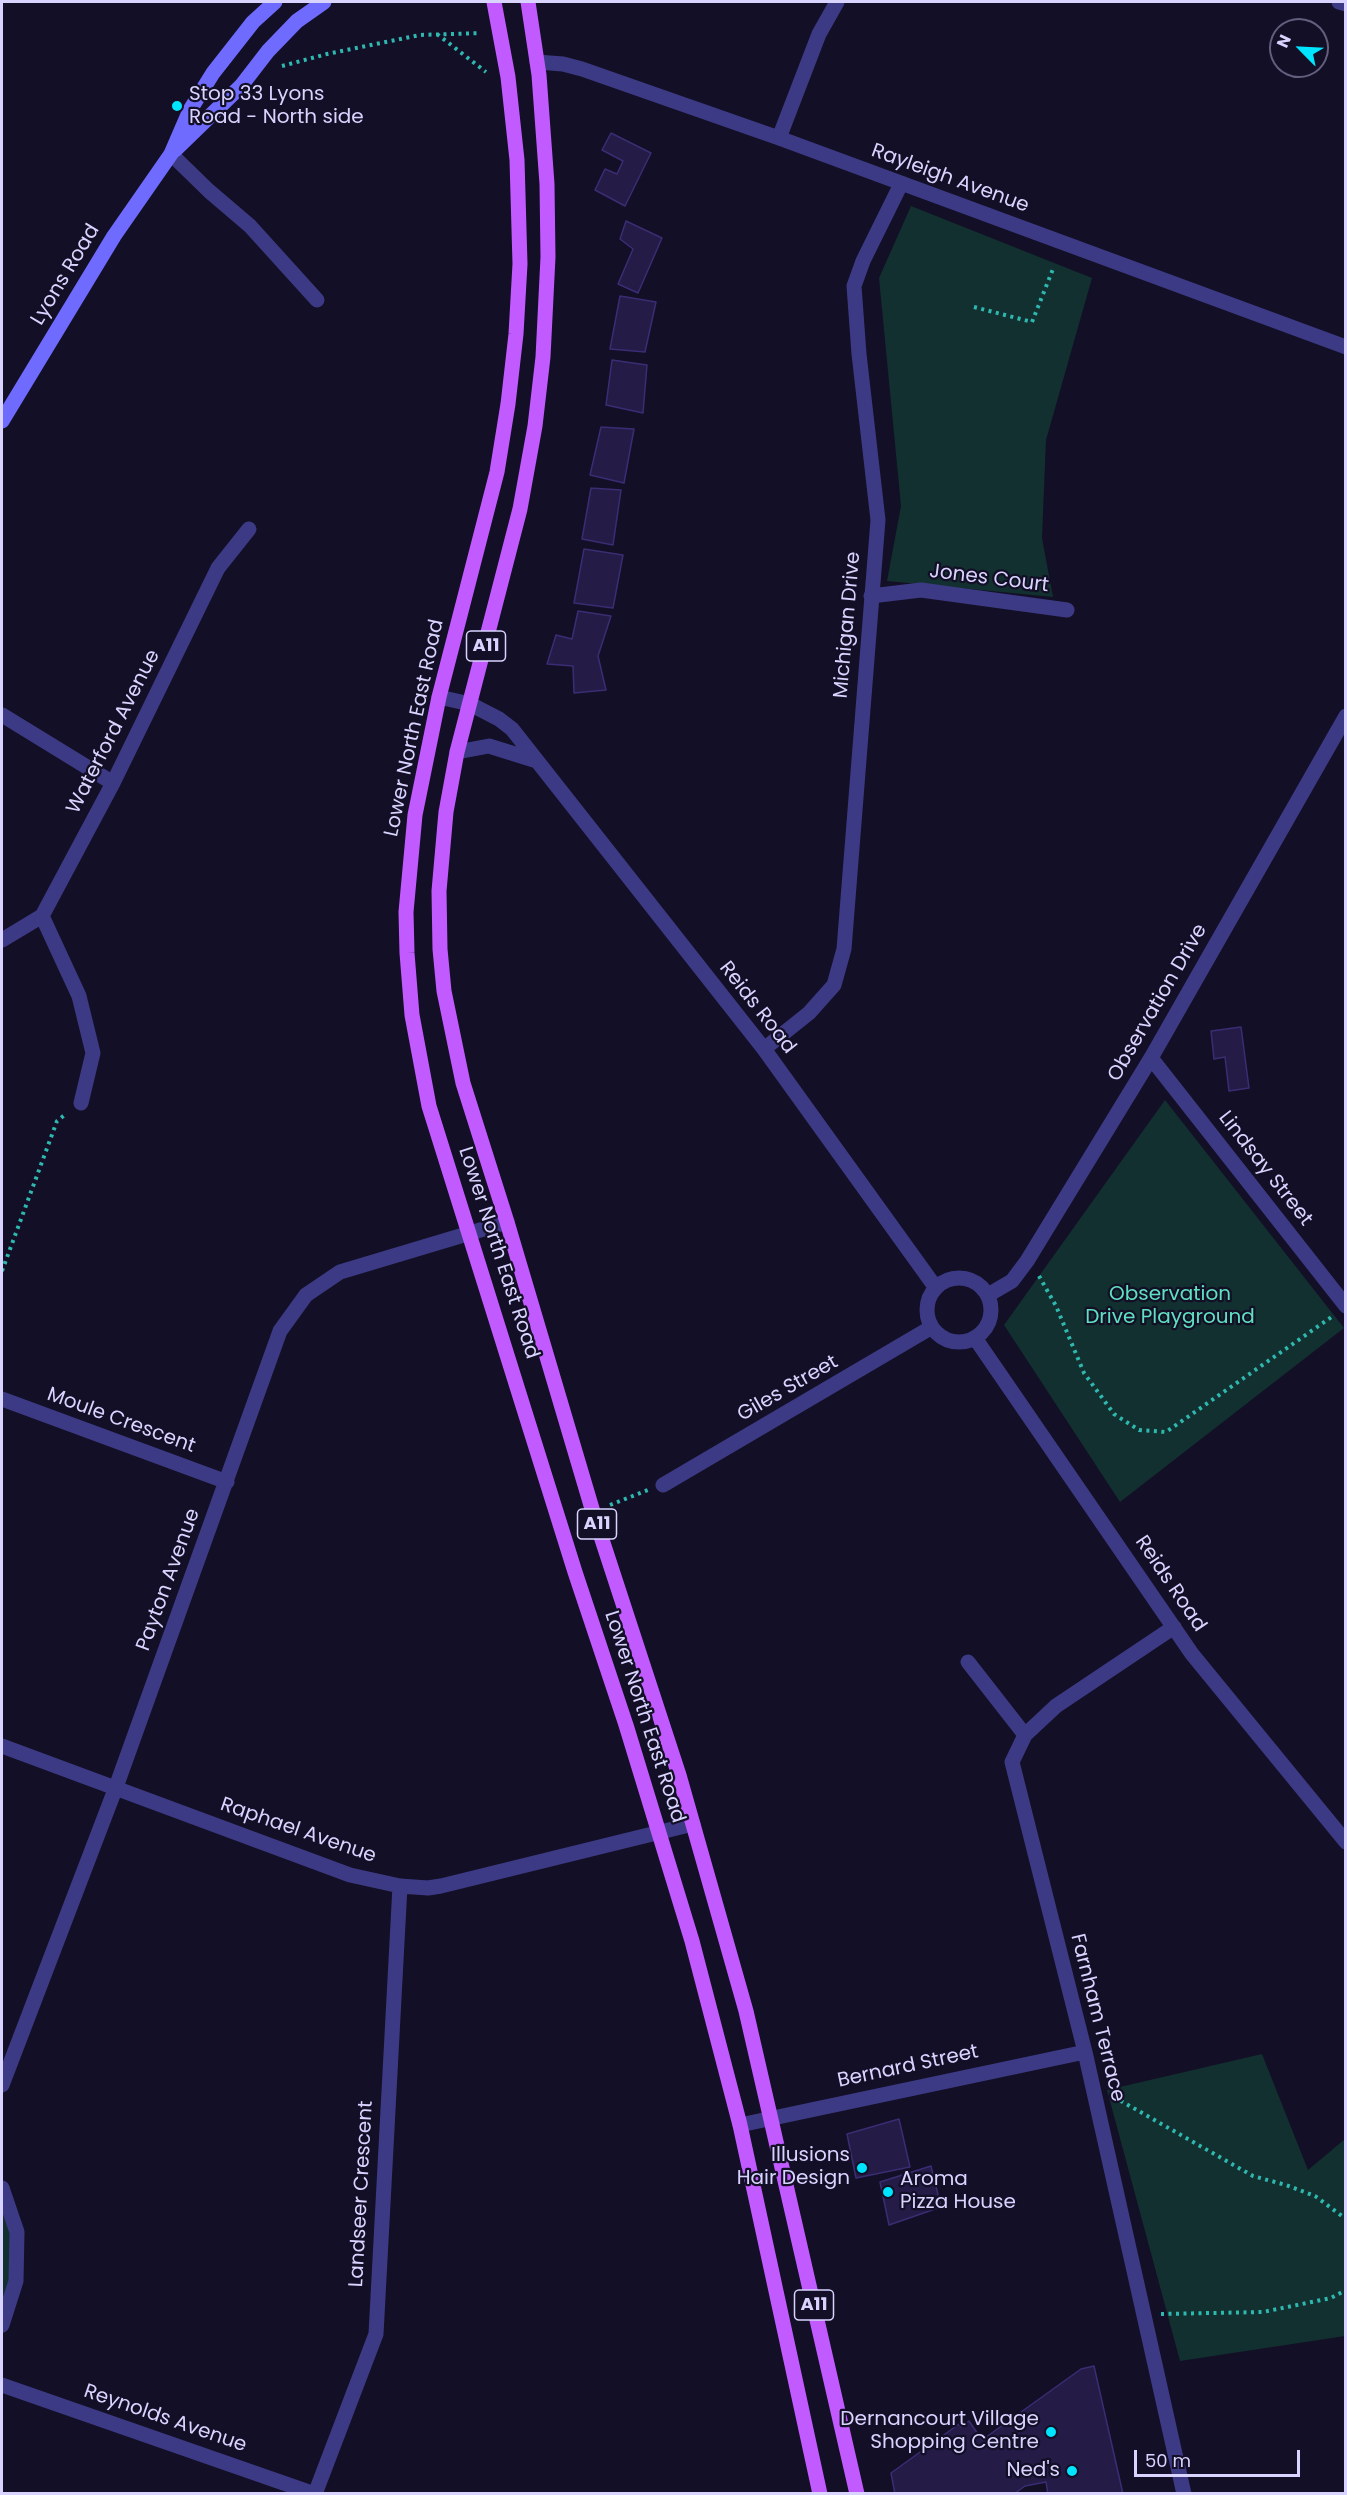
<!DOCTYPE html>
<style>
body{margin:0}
#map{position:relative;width:1347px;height:2495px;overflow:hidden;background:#130f26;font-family:Poppins,sans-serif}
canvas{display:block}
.frame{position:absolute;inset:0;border:3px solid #d9d4ff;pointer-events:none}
.north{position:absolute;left:1269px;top:18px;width:60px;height:60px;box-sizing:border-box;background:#130f26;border:2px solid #625e7d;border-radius:50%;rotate:294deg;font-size:16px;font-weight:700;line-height:24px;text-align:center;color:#d9d4ff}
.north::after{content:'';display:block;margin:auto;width:21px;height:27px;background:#00e5ff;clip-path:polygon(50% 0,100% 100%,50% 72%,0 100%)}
.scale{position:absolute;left:1134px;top:2450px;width:166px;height:27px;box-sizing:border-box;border:3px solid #d9d4ff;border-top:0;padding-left:8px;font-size:18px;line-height:21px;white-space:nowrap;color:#d9d4ff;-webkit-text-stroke:4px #130f26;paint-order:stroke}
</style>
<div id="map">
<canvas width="1347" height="2495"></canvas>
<div class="frame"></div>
<div class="north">N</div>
<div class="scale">50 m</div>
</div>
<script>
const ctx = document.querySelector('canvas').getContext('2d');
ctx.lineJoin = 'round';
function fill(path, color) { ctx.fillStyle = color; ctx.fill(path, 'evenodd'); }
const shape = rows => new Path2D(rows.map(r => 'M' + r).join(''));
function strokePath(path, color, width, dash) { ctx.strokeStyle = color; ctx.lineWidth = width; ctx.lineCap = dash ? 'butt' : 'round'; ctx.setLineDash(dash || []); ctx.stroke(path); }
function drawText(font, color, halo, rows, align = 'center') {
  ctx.font = font + ' Poppins,sans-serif'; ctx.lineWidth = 4.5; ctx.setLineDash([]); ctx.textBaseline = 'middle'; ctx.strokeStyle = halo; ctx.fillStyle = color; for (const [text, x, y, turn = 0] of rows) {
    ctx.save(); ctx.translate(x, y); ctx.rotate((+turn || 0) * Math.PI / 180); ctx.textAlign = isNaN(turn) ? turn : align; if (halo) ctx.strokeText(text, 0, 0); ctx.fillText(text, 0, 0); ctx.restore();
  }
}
fill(shape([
 [911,206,1092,278,1046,440,1042,538,1053,597,887,581,901,506,879,278],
 [1165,1100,1344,1328,1120,1502,1004,1325],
 [1262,2054,1308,2170,1345,2139,1345,2336,1180,2361,1107,2090],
 [2,2188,17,2232,2,2325]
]), '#12302f');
const building = shape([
 [611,133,651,153,625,206,595,190,605,169,617,174,623,161,602,150,611,133],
 [626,221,662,238,638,293,618,284,633,249,620,239,626,221],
 [620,296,656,302,645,352,610,349,620,296],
 [612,360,647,365,643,413,606,405,612,360],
 [601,427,634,429,624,483,590,475,601,427],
 [591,488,621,490,613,545,582,539,591,488],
 [584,549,623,555,613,608,574,603,584,549],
 [578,611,611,616,598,656,606,690,574,693,573,666,547,664,556,635,572,639,578,611],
 [1241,1027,1249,1088,1229,1091,1225,1057,1214,1059,1211,1031,1241,1027],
 [899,2119,910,2167,856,2178,847,2134,899,2119],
 [931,2166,941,2207,889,2225,880,2182,931,2166],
 [1094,2366,1123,2494,1048,2494,1046,2482,1025,2486,1014,2494,895,2494,891,2473,959,2424,961,2427,969,2421,982,2440,1081,2369,1094,2366]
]);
fill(building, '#241b47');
strokePath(building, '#3b2d73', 1.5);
strokePath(shape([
 [437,34,486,72],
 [282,66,327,54,420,35,481,33],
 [974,307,1032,322,1053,269],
 [2,1271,57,1121,66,1114],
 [1039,1276,1056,1306,1084,1373,1114,1414,1139,1430,1166,1432,1333,1316],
 [610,1505,648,1490],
 [1114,2097,1253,2176,1286,2185,1315,2196,1346,2219],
 [1161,2314,1263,2312,1331,2298,1346,2290]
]), '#2fb8b0', 4, [3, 4.5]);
strokePath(shape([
 [1339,2,1346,4],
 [537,62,563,64,582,69,779,138,1346,347],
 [779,138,819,34,837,2],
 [171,154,209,191,250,226,317,300],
 [871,596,921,590,1067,610],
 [439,697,470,704,499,719,512,729,764,1049,936,1288],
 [2,715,113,783],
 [457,752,489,746,537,761],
 [42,916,79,996,93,1053,81,1103],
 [2,940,42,916,113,783,218,568,249,529],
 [764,1049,809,1013,834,985,844,949,878,520,859,354,854,286,863,261,901,184],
 [1151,1058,1346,1306],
 '927 1310a32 32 0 1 1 64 0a32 32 0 1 1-64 0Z',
 [988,1295,1012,1281,1027,1261,1151,1058,1346,716],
 [975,1338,1192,1654,1346,1842],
 [2,1399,227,1482],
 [663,1485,932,1327],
 [1174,1627,1056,1706,1025,1735,1012,1762,1085,2052,1184,2494],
 [968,1662,1025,1735],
 [2,1746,350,1875,400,1886,428,1888,441,1886,693,1824],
 [2,2085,116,1787,280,1331,306,1295,340,1272,507,1222],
 [740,2125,1085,2052],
 [2,2188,17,2232,16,2281,2,2325],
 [2,2385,315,2494],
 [315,2494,376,2334,400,1886]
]), '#3d3a85', 15);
strokePath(shape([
 [175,150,241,86,268,51,297,21,324,2],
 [2,421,114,236,171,154,190,110,213,73,253,22,275,2]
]), '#6f6bff', 15);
strokePath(shape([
 [494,2,508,77,517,160,520,264,516,334,508,404,497,472,439,697,415,815,406,912,407,953,412,1015,429,1106,575,1572,626,1725,692,1941,740,2125,820,2494],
 [528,2,539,75,547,184,548,257,543,357,535,426,520,509,457,752,446,812,439,891,440,949,444,991,463,1083,507,1222,593,1512,679,1775,746,2011,857,2494]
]), '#c25bff', 15);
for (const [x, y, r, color] of [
 [177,106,6,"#00e5ff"],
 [862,2168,6,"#00e5ff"],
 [888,2192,6,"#00e5ff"],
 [1051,2432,6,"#00e5ff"],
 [1072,2471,6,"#00e5ff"]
]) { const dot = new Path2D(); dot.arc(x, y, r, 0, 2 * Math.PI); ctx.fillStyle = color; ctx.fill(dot); strokePath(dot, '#130f26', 2); }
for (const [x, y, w] of [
 [486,646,39],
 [597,1524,39],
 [814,2305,39]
]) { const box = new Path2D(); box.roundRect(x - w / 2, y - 15, w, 30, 4.5); ctx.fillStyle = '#130f26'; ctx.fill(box); strokePath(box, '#d9d4ff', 1.5); }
drawText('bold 18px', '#d9d4ff', null, [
 ["A11",486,646],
 ["A11",597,1524],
 ["A11",814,2305]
]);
drawText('20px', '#d9d4ff', '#130f26', [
 ["Stop 33 Lyons",189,95,"left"],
 ["Road - North side",189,118,"left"],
 ["Illusions",850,2156],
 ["Hair Design",850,2179],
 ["Aroma",900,2180,"left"],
 ["Pizza House",900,2203,"left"],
 ["Dernancourt Village",1039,2420],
 ["Shopping Centre",1039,2443],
 ["Ned's",1060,2471]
], 'right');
drawText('20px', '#d9d4ff', '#130f26', [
 ["Rayleigh Avenue",950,179,20],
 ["Lyons Road",66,275,-59],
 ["Jones Court",989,579,7],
 ["Michigan Drive",848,625,-85],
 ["Lower North East Road",415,728,-78],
 ["Waterford Avenue",114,732,-63],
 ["Observation Drive",1158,1003,-60],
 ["Reids Road",757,1008,52],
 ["Lindsay Street",1265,1169,52],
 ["Lower North East Road",498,1253,72],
 ["Giles Street",788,1389,-30],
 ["Moule Crescent",121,1421,20],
 ["Payton Avenue",169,1580,-70],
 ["Reids Road",1170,1584,56],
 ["Lower North East Road",644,1717,72],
 ["Raphael Avenue",298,1831,19],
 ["Farnham Terrace",1097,2018,76],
 ["Bernard Street",908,2067,-12],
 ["Landseer Crescent",362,2194,-87],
 ["Reynolds Avenue",165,2419,19]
]);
drawText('20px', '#5fe0c0', '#130f26', [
 ["Observation",1170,1295],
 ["Drive Playground",1170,1318]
]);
</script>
